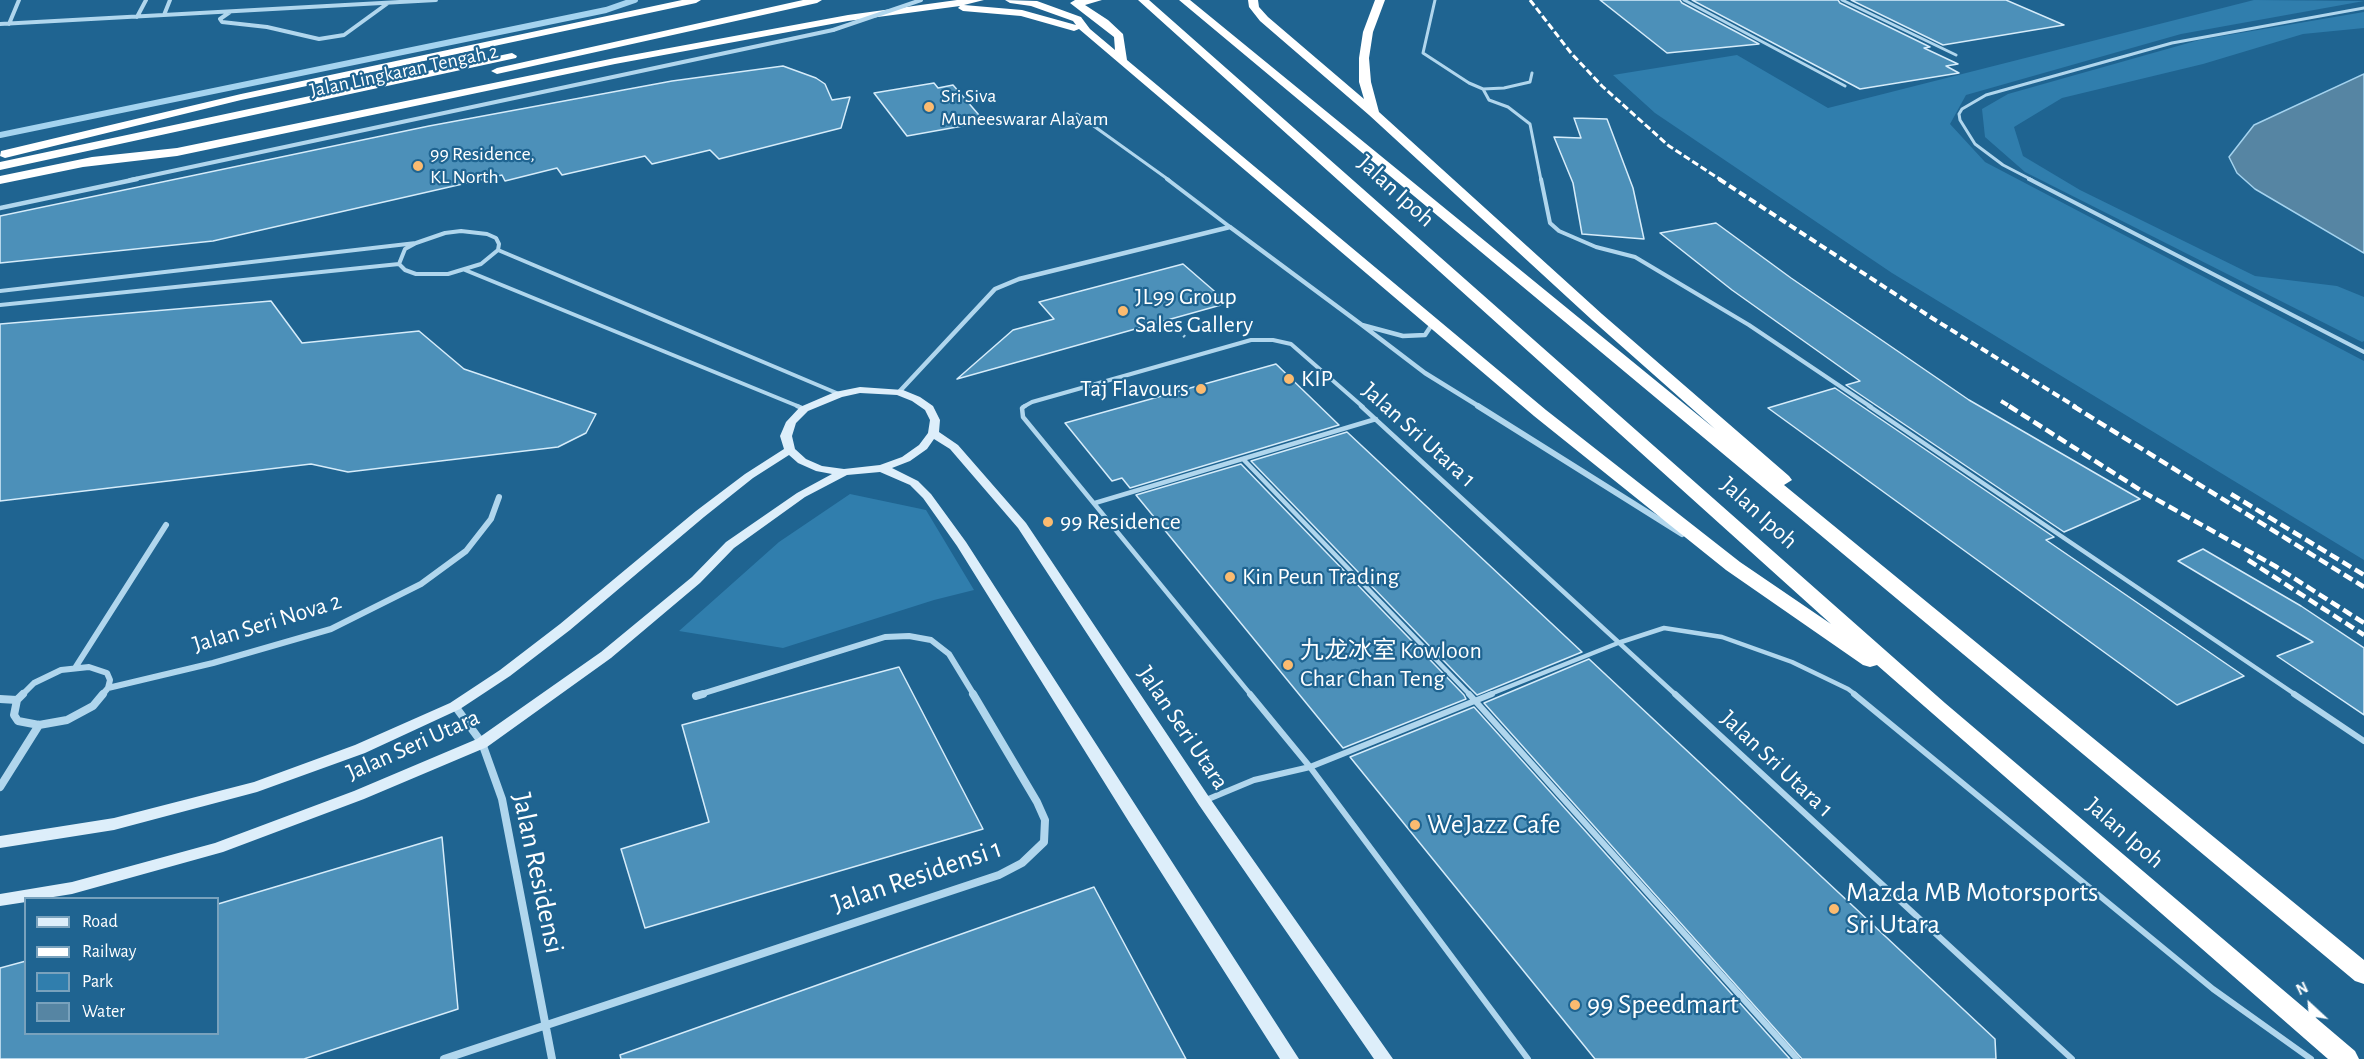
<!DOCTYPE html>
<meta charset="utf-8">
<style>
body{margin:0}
#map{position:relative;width:2364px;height:1059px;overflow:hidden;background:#1f6491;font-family:"Alegreya Sans",sans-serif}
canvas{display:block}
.legend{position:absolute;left:24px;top:897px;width:195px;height:138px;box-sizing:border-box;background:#1f6491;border:2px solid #79a2bd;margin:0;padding:8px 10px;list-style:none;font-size:18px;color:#fff}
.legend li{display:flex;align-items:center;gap:12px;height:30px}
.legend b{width:30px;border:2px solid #79a2bd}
.north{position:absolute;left:2280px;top:975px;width:60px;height:60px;-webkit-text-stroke:4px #1f6491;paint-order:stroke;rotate:334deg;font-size:16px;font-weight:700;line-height:24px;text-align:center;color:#fff}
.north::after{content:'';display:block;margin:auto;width:21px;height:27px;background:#fff;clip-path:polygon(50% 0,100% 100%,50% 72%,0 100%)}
</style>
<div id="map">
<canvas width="2364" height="1059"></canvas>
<ul class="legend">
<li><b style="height:8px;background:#ddeefa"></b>Road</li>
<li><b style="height:8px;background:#fff"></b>Railway</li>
<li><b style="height:16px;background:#307ead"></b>Park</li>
<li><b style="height:16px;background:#5685a3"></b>Water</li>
</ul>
<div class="north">N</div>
</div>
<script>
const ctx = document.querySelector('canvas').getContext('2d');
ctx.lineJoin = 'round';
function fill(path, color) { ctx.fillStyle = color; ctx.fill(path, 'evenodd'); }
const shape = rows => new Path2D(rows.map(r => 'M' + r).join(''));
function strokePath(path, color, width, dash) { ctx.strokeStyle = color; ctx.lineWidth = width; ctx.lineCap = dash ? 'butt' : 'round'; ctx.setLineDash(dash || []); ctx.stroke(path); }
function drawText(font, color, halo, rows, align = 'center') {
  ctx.font = font + ' "Alegreya Sans","Noto Sans SC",sans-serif'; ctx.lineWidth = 4.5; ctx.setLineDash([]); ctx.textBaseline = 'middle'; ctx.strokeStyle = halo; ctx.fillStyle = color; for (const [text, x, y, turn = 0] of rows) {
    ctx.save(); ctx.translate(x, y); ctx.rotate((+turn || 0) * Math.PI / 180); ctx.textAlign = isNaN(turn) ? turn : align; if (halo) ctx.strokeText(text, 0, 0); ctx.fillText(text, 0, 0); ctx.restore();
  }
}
fill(shape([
 [2254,0,2364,1,2181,34,1966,95,1950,124,1985,162,2364,361,2364,560,1892,273,1655,113,1613,75,1737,55,1828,108],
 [2364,12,2364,28,2303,34,2203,64,2062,98,2014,127,2023,156,2080,190,2255,276,2337,286,2364,297,2364,341,2362,342,2025,172,1985,137,1982,109,2008,94,2199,40],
 [850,494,926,510,974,590,934,600,783,648,679,631,779,542]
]), '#307ead');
const water = shape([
 [2364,74,2364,253,2255,189,2237,173,2229,157,2254,125,2364,74]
]);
fill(water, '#5685a3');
strokePath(water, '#a4d3ef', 1.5);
strokePath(shape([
 [0,135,606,10,635,0]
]), '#a4d3ef', 6);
const building = shape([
 [1600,0,1680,0,1682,3,1759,44,1667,53,1600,0],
 [1692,0,1838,0,1840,3,1930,47,1924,48,1958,64,1946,66,1959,73,1860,89,1692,0],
 [1851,0,2006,0,2064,25,1943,45,1851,0],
 [783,66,816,78,825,84,832,100,850,97,841,128,719,159,710,150,652,164,645,156,562,175,557,168,505,181,502,175,213,241,0,263,0,216,429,126,672,81,783,66],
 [934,83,938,88,953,85,985,122,907,136,874,93,934,83],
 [1574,118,1607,119,1633,188,1644,239,1582,234,1573,183,1554,137,1581,138,1574,118],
 [1716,223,1791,278,1969,400,2140,499,2064,532,1846,385,1860,381,1732,290,1660,233,1716,223],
 [1183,264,1228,303,957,379,1013,330,1054,319,1039,302,1183,264],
 [271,301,302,343,419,331,464,369,596,414,586,433,558,447,348,472,311,464,0,501,0,324,271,301],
 [1276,364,1339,425,1130,488,1122,478,1112,481,1065,423,1276,364],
 [1835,388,2054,537,2046,540,2244,676,2177,705,1768,408,1835,388],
 [1347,432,1582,652,1477,695,1471,689,1251,461,1347,432],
 [1241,464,1464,695,1466,699,1343,748,1136,495,1241,464],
 [2203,549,2301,606,2364,648,2364,715,2277,656,2313,642,2178,561,2203,549],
 [1589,659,1995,1039,1996,1059,1802,1059,1484,703,1589,659],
 [899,667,983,829,645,928,621,849,709,822,682,725,899,667],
 [1474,707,1790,1059,1595,1059,1350,757,1474,707],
 [442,837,458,1009,304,1059,0,1059,0,968,26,961,26,1034,218,1034,218,904,442,837],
 [1094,887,1186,1059,621,1059,620,1055,1094,887]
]);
fill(building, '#4c90b9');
strokePath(building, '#d6ecfa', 1.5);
strokePath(shape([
 [1175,327,1187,339]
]), '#b0d6ed', 3, [2, 4]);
strokePath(shape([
 [1435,0,1423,53,1469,83,1483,89,1504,88,1530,82,1532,73],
 [1684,0,1845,86],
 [1842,0,1956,55],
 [1483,89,1489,100,1508,107,1530,124,1541,180],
 [1077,114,1169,180],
 [2032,180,2003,165,1975,144,1960,120,1959,114,1962,109,1986,95,2172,43,2364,8]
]), '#b0d6ed', 3);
strokePath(shape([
 [1167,179,1230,227],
 [1541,179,1550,223,1559,231,1596,247,1635,257,1749,325,1871,407],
 [2029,179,2364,352],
 [461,231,487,234,496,238,499,244,498,250,481,264,448,274,416,274,405,270,399,264,405,249,416,243,445,233,461,231],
 [498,250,839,394],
 [465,270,800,407],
 [0,291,416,243],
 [0,305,399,264],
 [1023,407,1032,402,1251,340,1273,340,1291,344,1363,407]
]), '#b0d6ed', 4);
strokePath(shape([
 [797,406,804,409],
 [1025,406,1022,408,1023,417,1251,695],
 [1361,406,1676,695],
 [1869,406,2296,695],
 [1243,459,1470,695],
 [1095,503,1376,419],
 [1488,695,1618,643,1664,628,1722,637,1792,662,1848,689,1856,695]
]), '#b0d6ed', 4.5);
strokePath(shape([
 [1250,694,1310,767,1528,1059],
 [1469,694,1797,1059],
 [1675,694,2072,1059],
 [1854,694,2213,989,2311,1059],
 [2294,694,2364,741],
 [1206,800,1254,780,1310,767,1492,694]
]), '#b0d6ed', 6);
strokePath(shape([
 [230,12,220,19,222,22,267,27,319,39,344,35,388,3],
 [164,15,170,0],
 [137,17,146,0],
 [0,24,436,0],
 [9,24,19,0],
 [130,180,833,30]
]), '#b0d6ed', 4);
strokePath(shape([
 [0,208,137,179],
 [1433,323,1425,335,1403,336,1362,325,1425,373,1480,407],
 [899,392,995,289,1019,279,1230,227,1362,325]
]), '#b0d6ed', 4.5);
strokePath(shape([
 [1478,406,1682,534],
 [75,668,166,525],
 [108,688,213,663,331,629,421,584,466,551,491,519,499,497],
 [22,695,34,683,61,670,89,667,107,673,110,680,108,688,102,695],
 [698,695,885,637,909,636,931,640,949,654,974,695]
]), '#b0d6ed', 6);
strokePath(shape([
 [23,694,17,700,14,715,18,721,39,725,67,720,93,706,103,694],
 [696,696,703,694],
 [0,699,17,700],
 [455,706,482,743,502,799,552,1059],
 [0,787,39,725],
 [444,1059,999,875,1022,863,1044,842,1045,820,1037,802,973,694]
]), '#b0d6ed', 8);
fill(shape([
 [860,387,903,390,920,397,933,406,940,420,939,432,958,445,1026,523,1209,797,1393,1059,1374,1059,1199,805,1018,528,950,449,934,439,927,449,910,461,892,468,918,481,931,494,966,542,1299,1059,1280,1059,1129,822,957,546,923,498,910,485,880,472,847,475,805,497,734,548,700,583,611,658,487,747,364,799,223,852,72,894,47,898,26,898,26,902,0,906,0,894,72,882,215,843,354,791,477,739,601,652,692,577,726,542,797,493,832,474,816,471,798,463,789,455,753,478,704,517,570,630,510,676,460,709,365,753,257,792,114,830,0,848,0,836,114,818,254,782,355,745,450,703,500,670,560,624,696,511,745,474,784,449,780,436,786,422,800,407,835,392,860,387],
 [860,393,897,395,912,401,925,410,930,420,928,433,919,445,902,457,880,465,844,469,822,466,806,459,795,449,792,436,796,423,808,411,842,397,860,393]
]), '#ddeefa');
fill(shape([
 [682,0,701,0,696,3,241,100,5,158,0,156,1,151,241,94,682,0],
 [803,0,822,0,817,3,497,74,491,71,497,68,803,0],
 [957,0,984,0,964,5,1022,10,1076,25,1073,21,1031,6,1010,3,1005,0,1037,1,1081,17,1090,29,1115,50,1114,37,1070,3,1075,0,1102,0,1085,5,1108,20,1123,34,1127,60,1546,410,1740,562,1831,624,1138,0,1149,0,1945,703,2355,1051,2359,1059,2328,1059,1877,665,1870,667,1863,665,1726,570,1534,416,1079,29,1074,31,1021,16,963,11,958,8,960,6,848,21,615,64,177,156,83,167,0,184,0,176,92,157,177,148,615,58,848,15,957,0],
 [1179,0,1190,0,1715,429,1592,320,1369,115,1260,21,1249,7,1248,0,1258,0,1259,7,1268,17,1364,99,1359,82,1359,58,1363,32,1375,0,1385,0,1373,32,1369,58,1371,82,1379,112,1602,314,1789,476,1792,480,1784,485,2364,960,2364,984,2355,981,1179,0],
 [512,53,517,56,516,58,0,170,0,162,512,53]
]), '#fff');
strokePath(shape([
 [1530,0,1571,53,1602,86,1669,146,1721,180]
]), '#fff', 3, [7, 3]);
strokePath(shape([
 [1719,179,1932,318,2076,407],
 [2001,401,2011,407]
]), '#fff', 4, [8, 4]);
strokePath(shape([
 [2009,406,2145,493,2275,566,2364,623],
 [2073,406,2364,587],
 [2231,494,2364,575],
 [2248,560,2364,635]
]), '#fff', 4.5, [10, 4.5]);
strokePath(shape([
 [833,30,921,0]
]), '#b0d6ed', 4);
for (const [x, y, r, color] of [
 [929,107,6,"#fbbb70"],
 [418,166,6,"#fbbb70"],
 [1123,311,6,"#fbbb70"],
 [1289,379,6,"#fbbb70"],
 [1201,389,6,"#fbbb70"],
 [1048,522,6,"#fbbb70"],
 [1230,577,6,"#fbbb70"],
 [1288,665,6,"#fbbb70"],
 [1415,825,6,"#fbbb70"],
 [1834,909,6,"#fbbb70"],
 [1575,1005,6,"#fbbb70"]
]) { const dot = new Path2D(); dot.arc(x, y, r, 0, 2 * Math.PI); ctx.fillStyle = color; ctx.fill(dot); strokePath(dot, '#1f6491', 2); }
drawText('20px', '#fff', '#1f6491', [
 ["Jalan Lingkaran Tengah 2",404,71,-12]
]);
drawText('20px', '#fff', '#1f6491', [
 ["Sri Siva",941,96],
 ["Muneeswarar Alayam",941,119],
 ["99 Residence,",430,154],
 ["KL North",430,177]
], 'left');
drawText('24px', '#fff', '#1f6491', [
 ["Jalan Ipoh",1396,191,42],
 ["Jalan Sri Utara 1",1419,435,42],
 ["Jalan Ipoh",1759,513,42],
 ["Jalan Seri Nova 2",267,623,-17],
 ["Jalan Seri Utara",1183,728,56],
 ["Jalan Seri Utara",413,745,-24],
 ["Jalan Sri Utara 1",1777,764,43],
 ["Jalan Ipoh",2125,833,41]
]);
drawText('24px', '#fff', '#1f6491', [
 ["JL99 Group",1135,297],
 ["Sales Gallery",1135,325],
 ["KIP",1301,379],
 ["Taj Flavours",1189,389,"right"],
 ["99 Residence",1060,522],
 ["Kin Peun Trading",1242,577],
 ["九龙冰室 Kowloon",1300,651],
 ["Char Chan Teng",1300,679]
], 'left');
drawText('28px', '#fff', '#1f6491', [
 ["WeJazz Cafe",1427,825],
 ["Mazda MB Motorsports",1846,893],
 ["Sri Utara",1846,925],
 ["99 Speedmart",1587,1005]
], 'left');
drawText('28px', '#fff', '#1f6491', [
 ["Jalan Residensi",538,873,78],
 ["Jalan Residensi 1",917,876,-19]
]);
</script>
